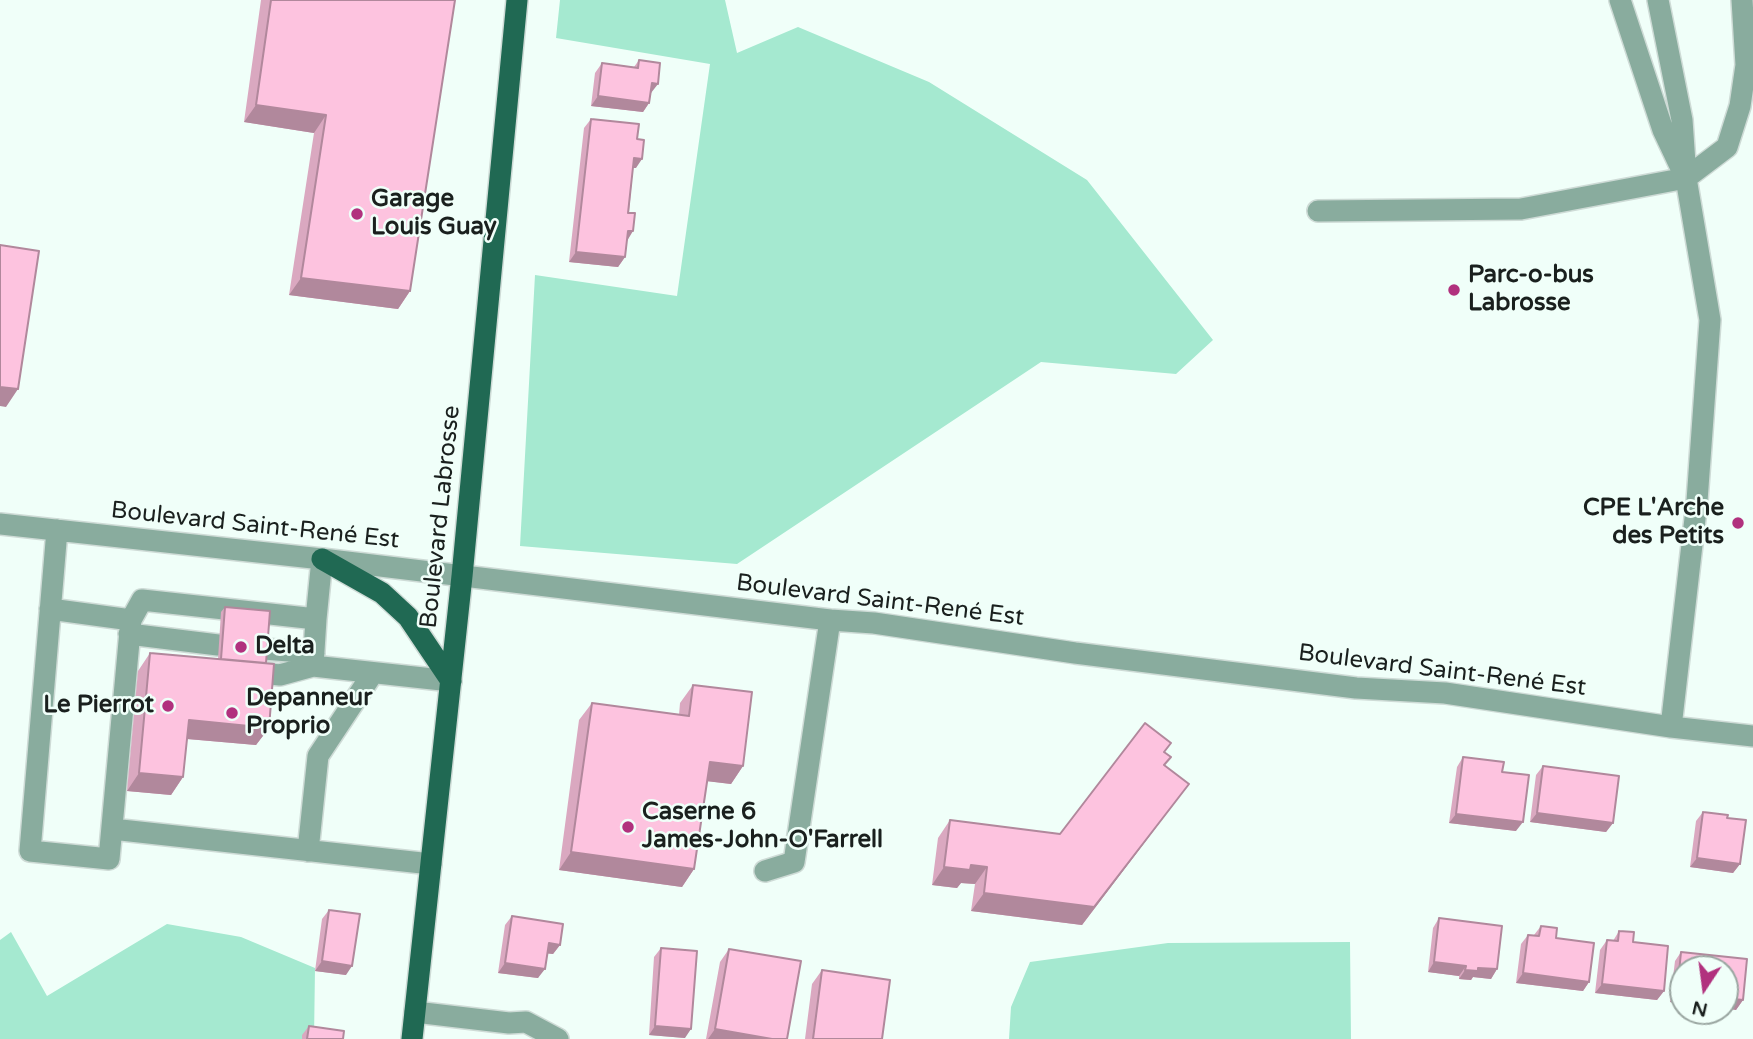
<!DOCTYPE html>
<meta charset="utf-8">
<style>
body{margin:0}
#map{position:relative;width:1753px;height:1039px;overflow:hidden;background:#f0fff9;font-family:"Varela Round",sans-serif}
canvas{display:block}
.north{position:absolute;left:1669px;top:955px;width:70px;height:70px;box-sizing:border-box;background:#f0fff9;border:2px solid #9aa6a1;border-radius:50%;rotate:193deg;font-size:19px;font-weight:700;line-height:28px;text-align:center;color:#1a201e}
.north::after{content:'';display:block;margin:auto;width:24px;height:32px;background:#b1317e;clip-path:polygon(50% 0,100% 100%,50% 72%,0 100%)}
</style>
<div id="map">
<canvas width="1753" height="1039"></canvas>
<div class="north">N</div>
</div>
<script>
const ctx = document.querySelector('canvas').getContext('2d');
ctx.lineJoin = 'round';
function fill(path, color) { ctx.fillStyle = color; ctx.fill(path, 'evenodd'); }
const shape = rows => new Path2D(rows.map(r => 'M' + r).join(''));
function strokePath(path, color, width, dash) { ctx.strokeStyle = color; ctx.lineWidth = width; ctx.lineCap = dash ? 'butt' : 'round'; ctx.setLineDash(dash || []); ctx.stroke(path); }
function drawText(font, color, halo, rows, align = 'center') {
  ctx.font = font + ' "Varela Round",sans-serif'; ctx.lineWidth = 5; ctx.setLineDash([]); ctx.textBaseline = 'middle'; ctx.strokeStyle = halo; ctx.fillStyle = color; for (const [text, x, y, turn = 0] of rows) {
    ctx.save(); ctx.translate(x, y); ctx.rotate((+turn || 0) * Math.PI / 180); ctx.textAlign = isNaN(turn) ? turn : align; if (halo) ctx.strokeText(text, 0, 0); ctx.fillText(text, 0, 0); ctx.restore();
  }
}
fill(shape([
 [560,0,725,0,737,53,798,27,929,82,1087,180,1213,340,1176,374,1041,362,737,564,520,546,535,275,677,296,710,64,556,38],
 [167,924,241,937,315,968,314,1039,0,1039,0,940,11,932,47,996],
 [1350,942,1351,1039,1009,1039,1011,1007,1030,962,1168,943]
]), '#a5e9d0');
const minor = shape([
 [1620,0,1663,130,1680,166],
 [1658,0,1682,120,1686,178,1710,320,1697,501,1671,727],
 [1318,211,1521,209,1686,178,1727,147,1740,106,1746,65,1742,0],
 [0,524,322,559,830,620,874,623,1075,653,1356,688,1445,693,1671,727,1753,736],
 [57,530,30,851,109,859,131,620,142,600,316,619,322,559],
 [50,609,131,620],
 [316,619,313,666,451,681],
 [129,634,218,645],
 [264,649,314,653],
 [262,673,280,675,313,666],
 [112,829,431,864],
 [308,851,318,756,373,673],
 [765,871,794,862,830,620],
 [415,1012,509,1023,526,1022,558,1039]
]);
const major = shape([
 [322,559,382,593,408,617,451,681],
 [412,1039,462,576,517,0]
]);
strokePath(minor, '#cedbd6', 24);
strokePath(major, '#cedbd6', 24);
strokePath(minor, '#89ac9e', 21);
strokePath(major, '#206953', 21);
fill(shape([
 [261,0,455,0,410,291,398,309,289,295,314,133,244,122],
 [639,60,651,93,649,103,643,112,591,106,595,73,602,63,634,67],
 [591,119,636,168,633,168,625,257,618,267,569,262,584,128],
 [225,607,266,663,269,728,256,745,187,739,183,777,171,795,127,791,138,671,150,653,218,659,221,612],
 [693,685,743,766,731,784,707,781,694,869,682,887,559,870,579,720,592,703,679,715,680,703],
 [1171,743,1165,752,1165,766,1189,784,1082,925,971,911,975,884,961,883,957,888,932,885,938,838,950,820,1060,834],
 [1463,757,1502,772,1516,831,1449,823,1457,767],
 [1543,766,1613,823,1606,832,1530,822,1536,775],
 [1703,812,1727,818,1740,864,1733,873,1690,867,1696,821],
 [329,910,346,975,315,971,322,919],
 [512,916,560,945,553,954,547,953,538,978,498,973,505,925],
 [1439,918,1497,969,1491,979,1473,977,1471,980,1459,979,1459,976,1428,972,1433,928],
 [1541,926,1556,938,1589,982,1583,991,1516,983,1521,944,1528,935,1534,935],
 [1619,931,1633,942,1664,991,1657,1000,1595,993,1600,950,1607,940,1613,941],
 [661,948,685,1038,649,1035,654,957],
 [729,949,787,1039,706,1039,720,962],
 [1681,952,1747,959,1743,1000,1736,1010,1725,1008,1725,969,1683,969,1683,1004,1670,1002,1675,961],
 [822,970,882,1039,805,1039,812,984],
 [309,1026,343,1039,302,1039,302,1035]
]), '#daa8c0');
fill(shape([
 [652,83,658,84,651,93,645,93],
 [598,96,649,103,643,112,591,106],
 [256,105,326,115,314,133,244,122],
 [634,158,642,159,636,168,628,168],
 [628,231,633,231,627,241],
 [576,252,625,257,618,267,569,262],
 [301,278,410,291,398,309,289,295],
 [0,387,18,389,6,407,0,406],
 [189,720,269,728,256,745,176,738],
 [710,762,743,766,731,784,697,780],
 [139,773,183,777,171,795,127,791],
 [1189,784,1082,925,971,911,984,893],
 [1537,813,1613,823,1606,832,1530,822],
 [1456,814,1523,822,1516,831,1449,823],
 [571,852,694,869,682,887,559,870],
 [1697,858,1740,864,1733,873,1690,867],
 [971,865,987,867,975,884,961,883,957,888,932,885,944,867],
 [549,943,560,945,553,954,542,953],
 [322,961,352,966,346,975,315,971],
 [1434,962,1466,966,1459,976,1428,972],
 [505,963,545,969,538,978,498,973],
 [1478,968,1497,969,1491,979,1473,977,1471,980,1459,979,1465,970],
 [1523,973,1589,982,1583,991,1516,983],
 [1602,984,1664,991,1657,1000,1595,993],
 [1677,993,1683,993,1683,1004,1670,1002],
 [1725,998,1743,1000,1736,1010,1725,1008],
 [655,1026,691,1029,685,1038,649,1035],
 [715,1029,772,1039,708,1039]
]), '#b1889c');
const building = shape([
 [271,0,455,0,410,291,301,278,326,115,256,105,271,0],
 [639,60,660,63,658,84,652,83,649,103,598,96,602,63,638,68,639,60],
 [591,119,639,124,637,139,644,140,642,159,634,158,628,213,635,213,633,231,628,231,625,257,576,252,591,119],
 [0,245,39,251,18,389,0,387,0,245],
 [225,607,270,611,266,663,221,659,225,607],
 [150,653,274,664,269,728,189,720,183,777,139,773,150,653],
 [693,685,752,692,743,766,710,762,694,869,571,852,592,703,689,716,693,685],
 [1145,723,1171,743,1164,752,1171,757,1164,765,1189,784,1094,907,984,893,987,867,971,865,970,870,944,867,950,820,1060,834,1145,723],
 [1463,757,1504,762,1502,772,1529,775,1523,822,1456,814,1463,757],
 [1543,766,1619,776,1613,823,1537,813,1543,766],
 [1703,812,1728,815,1727,818,1746,820,1740,864,1697,858,1703,812],
 [329,910,360,914,352,966,322,961,329,910],
 [512,916,563,924,560,945,549,943,545,969,505,963,512,916],
 [1439,918,1502,926,1497,969,1478,968,1478,971,1465,970,1466,966,1434,962,1439,918],
 [1541,926,1557,928,1556,938,1594,943,1589,982,1523,973,1528,935,1539,936,1541,926],
 [1619,931,1634,932,1633,942,1668,946,1664,991,1602,984,1607,940,1618,941,1619,931],
 [661,948,697,951,691,1029,655,1026,661,948],
 [729,949,801,961,787,1039,772,1039,715,1029,729,949],
 [1681,952,1747,959,1743,1000,1725,998,1725,969,1683,969,1683,993,1677,993,1681,952],
 [822,970,890,980,882,1039,813,1039,822,970],
 [309,1026,344,1031,343,1039,307,1039,309,1026]
]);
fill(building, '#fdc3df');
strokePath(building, '#b1889c', 2);
for (const [x, y, r, color] of [
 [357,214,7,"#b1317e"],
 [1454,290,7,"#b1317e"],
 [1738,523,7,"#b1317e"],
 [241,647,7,"#b1317e"],
 [168,706,7,"#b1317e"],
 [232,713,7,"#b1317e"],
 [628,827,7,"#b1317e"]
]) { const dot = new Path2D(); dot.arc(x, y, r, 0, 2 * Math.PI); ctx.fillStyle = color; ctx.fill(dot); strokePath(dot, '#f0fff9', 2.5); }
drawText('bold 24px', '#1a201e', '#f0fff9', [
 ["Garage",371,200],
 ["Louis Guay",371,228],
 ["Parc-o-bus",1468,276],
 ["Labrosse",1468,304],
 ["CPE L'Arche",1724,509,"right"],
 ["des Petits",1724,537,"right"],
 ["Delta",255,647],
 ["Depanneur",246,699],
 ["Proprio",246,727],
 ["Le Pierrot",154,706,"right"],
 ["Caserne 6",642,813],
 ["James-John-O'Farrell",642,841]
], 'left');
drawText('24px', '#1a201e', '#f0fff9', [
 ["Boulevard Labrosse",441,517,-84],
 ["Boulevard Saint-René Est",255,526,6],
 ["Boulevard Saint-René Est",880,601,7],
 ["Boulevard Saint-René Est",1442,671,7]
]);
</script>
